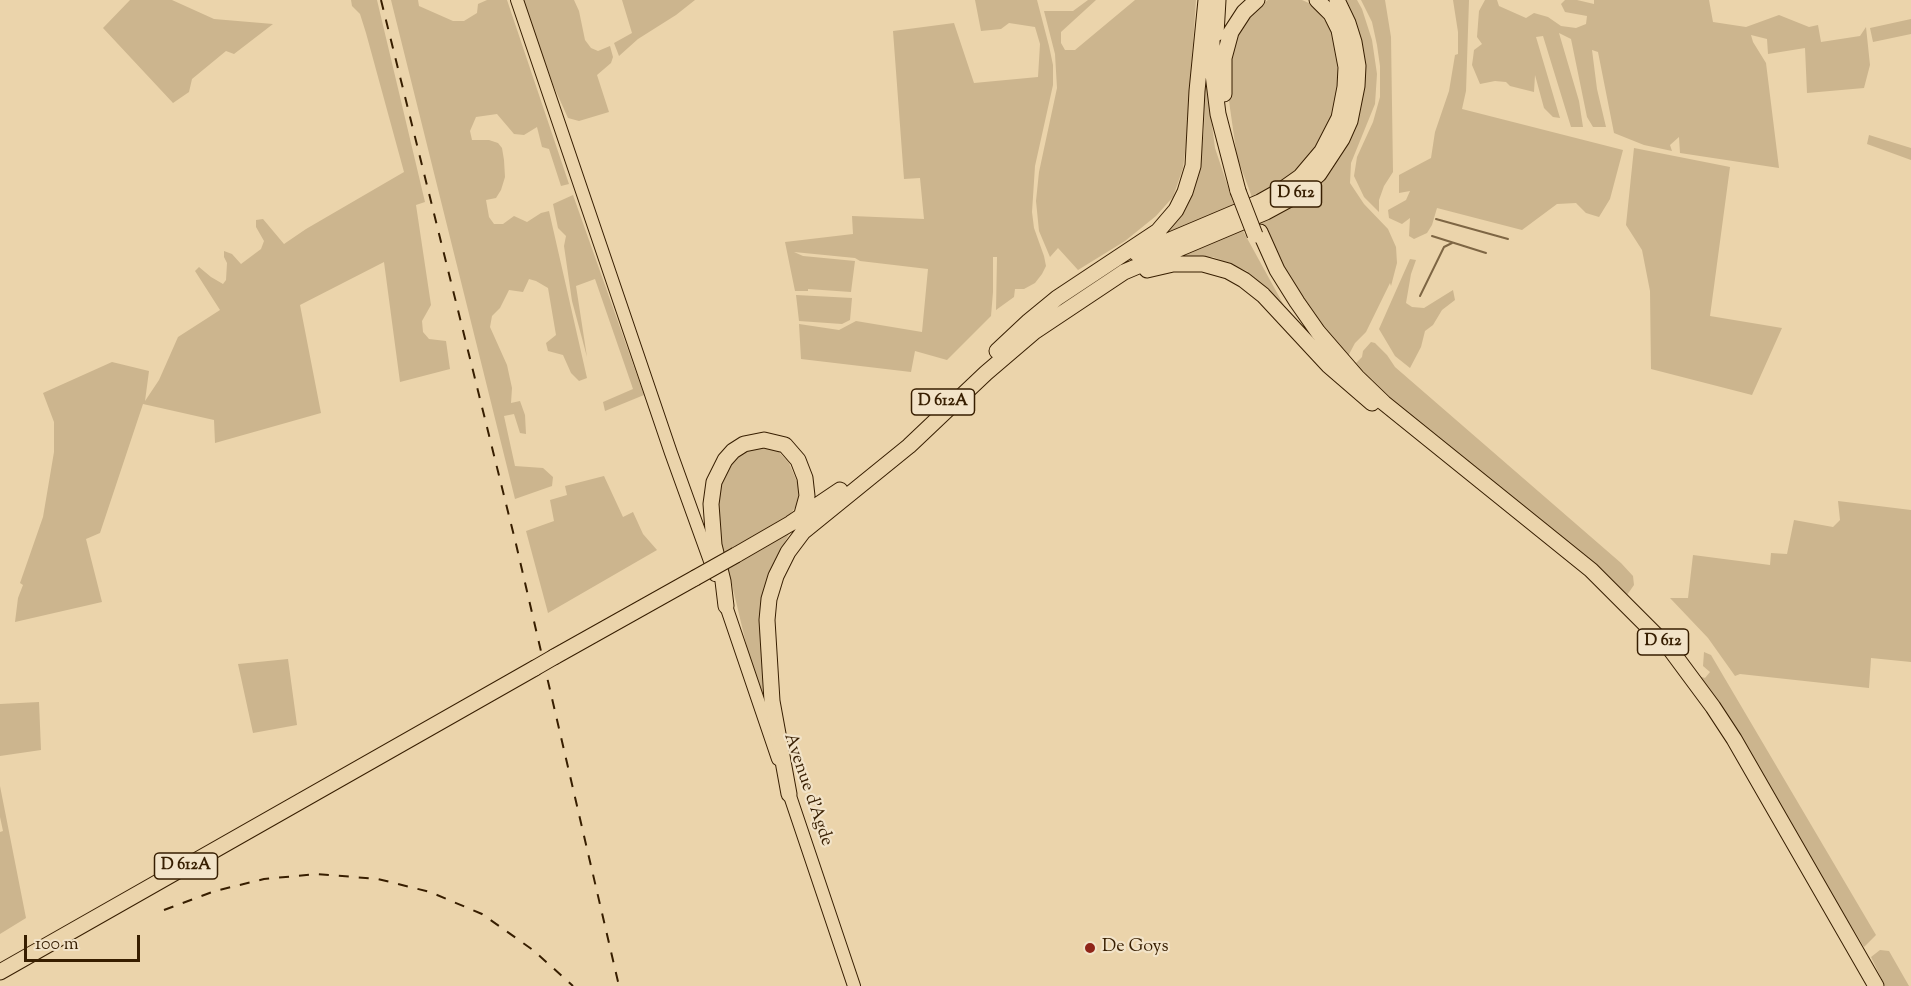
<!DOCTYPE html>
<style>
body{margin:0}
#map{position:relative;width:1911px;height:986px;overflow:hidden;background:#ebd4ab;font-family:"Sorts Mill Goudy",serif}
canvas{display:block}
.scale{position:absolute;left:24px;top:935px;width:116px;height:27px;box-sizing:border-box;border:3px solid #371e00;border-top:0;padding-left:8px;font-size:18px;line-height:21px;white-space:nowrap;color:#371e00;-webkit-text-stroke:4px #f2e3c8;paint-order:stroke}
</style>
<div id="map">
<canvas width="1911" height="986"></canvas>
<div class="scale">100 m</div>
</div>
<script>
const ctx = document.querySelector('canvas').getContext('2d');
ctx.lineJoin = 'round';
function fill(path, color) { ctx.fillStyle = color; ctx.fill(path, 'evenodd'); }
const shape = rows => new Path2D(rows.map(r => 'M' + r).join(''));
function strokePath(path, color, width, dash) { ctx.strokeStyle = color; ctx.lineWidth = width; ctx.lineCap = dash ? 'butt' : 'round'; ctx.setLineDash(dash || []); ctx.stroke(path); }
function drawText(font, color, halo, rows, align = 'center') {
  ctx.font = font + ' "Sorts Mill Goudy",serif'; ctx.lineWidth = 4.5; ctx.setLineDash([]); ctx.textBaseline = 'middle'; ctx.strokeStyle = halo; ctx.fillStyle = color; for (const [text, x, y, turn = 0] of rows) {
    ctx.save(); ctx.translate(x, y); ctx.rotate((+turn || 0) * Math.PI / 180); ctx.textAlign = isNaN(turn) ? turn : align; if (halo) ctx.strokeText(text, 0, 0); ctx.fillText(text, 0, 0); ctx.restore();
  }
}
fill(shape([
 [130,0,172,0,214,19,273,24,234,54,226,51,192,79,189,92,173,103,103,28],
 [351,0,377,0,425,202,416,205,431,305,422,321,423,332,429,339,446,341,450,369,400,382,384,262,300,305,321,413,215,443,214,420,143,404,100,533,86,539,102,602,15,622,18,598,23,585,20,583,43,517,54,452,54,422,43,393,112,362,149,371,145,401,159,380,178,337,220,310,195,271,199,267,211,277,223,284,226,280,227,263,224,257,224,251,232,254,241,264,261,249,264,241,256,227,256,220,263,219,284,244,306,229,404,172,366,33,360,14,352,6],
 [391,0,418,0,419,6,453,21,464,21,477,13,478,4,487,0,507,0,569,184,561,186,549,149,542,147,537,127,524,135,514,134,497,114,476,117,470,131,472,140,489,140,498,143,502,148,504,160,505,177,501,190,496,198,486,200,489,217,494,224,503,224,514,216,527,222,541,213,549,211,587,378,579,381,571,373,563,355,548,351,546,343,556,335,548,288,536,281,529,279,523,292,509,290,500,308,492,316,490,327,507,365,512,388,511,403,520,401,525,415,526,434,520,433,514,414,504,416,515,466,543,468,553,477,552,486,515,499],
 [523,0,574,0,579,11,585,40,591,48,598,51,610,46,613,57,611,63,597,75,609,112,579,121,568,118,554,87],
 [622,0,695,0,676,15,638,39,619,56,614,43,632,33],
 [975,0,1037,0,1049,46,1053,65,1053,85,1035,166,1032,212,1034,228,1044,256,1046,266,1042,274,1035,283,1024,289,1015,289,1014,297,996,310,997,257,993,257,993,292,991,316,947,360,915,351,911,372,801,359,799,324,839,330,856,321,922,332,928,269,860,261,855,258,794,252,803,256,855,261,851,292,808,289,808,291,795,291,785,242,853,234,852,216,924,219,920,178,904,179,893,31,954,23,974,83,1038,77,1040,44,1035,27,1009,23,1001,29,981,31],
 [1088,0,1096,0,1061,32,1061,43,1065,50,1075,50,1135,0,1196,0,1186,144,1183,168,1173,197,1156,216,1125,241,1078,270,1058,248,1050,257,1039,231,1036,201,1039,172,1057,88,1055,54,1044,11,1073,11],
 [1268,0,1302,0,1311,4,1325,21,1334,36,1337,53,1338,98,1327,130,1306,159,1286,179,1253,200,1237,157,1228,94,1232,46,1251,11],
 [1345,0,1357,0,1362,9,1372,40,1377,74,1375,104,1351,163,1350,183,1364,204,1388,229,1396,247,1397,263,1391,286,1390,283,1366,332,1355,343,1346,360,1301,302,1263,228,1262,220,1323,179,1341,156,1356,124],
 [1361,0,1385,0,1391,37,1393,172,1384,186,1379,200,1379,212,1364,197,1354,176,1357,157,1373,122,1380,97,1380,66,1377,45,1372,22],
 [1453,0,1469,0,1466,91,1462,109,1623,150,1610,199,1599,217,1586,213,1576,203,1557,204,1522,230,1437,208,1432,225,1427,233,1414,239,1409,236,1410,218,1402,224,1389,218,1388,210,1406,200,1410,191,1399,193,1399,175,1431,158,1435,132,1449,91,1455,55,1458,54,1458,32],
 [1485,0,1497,0,1499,6,1526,18,1534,13,1548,17,1561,26,1576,28,1586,24,1587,16,1565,12,1561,4,1565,0,1577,0,1594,4,1594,0,1709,0,1713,22,1746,27,1779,15,1809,27,1818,25,1821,42,1860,36,1866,27,1870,65,1864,88,1807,93,1805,48,1768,54,1767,39,1751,35,1753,42,1766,63,1779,168,1680,153,1679,137,1670,145,1672,151,1644,145,1614,133,1598,52,1592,50,1597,89,1606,127,1593,127,1587,117,1571,39,1559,33,1579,101,1583,127,1571,127,1543,36,1536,37,1560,118,1553,117,1544,108,1535,75,1534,92,1510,86,1506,82,1495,81,1480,84,1472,65,1473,58,1474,50,1482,44,1477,37,1479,11],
 [1911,19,1911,34,1873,42,1870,28],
 [1206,40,1207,88,1215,148,1235,208,1158,239,1184,210,1199,174,1204,129],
 [1869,135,1911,148,1911,160,1867,144],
 [1634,148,1730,167,1710,316,1782,328,1752,395,1651,369,1650,291,1642,250,1626,225],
 [573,195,644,395,605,411,603,402,633,389,595,279,576,286,587,357,572,301,564,246,566,236,558,228,553,204],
 [1242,229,1287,311,1247,271,1213,257,1167,258],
 [1410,259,1416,260,1411,274,1406,303,1412,307,1424,308,1453,290,1455,300,1442,310,1433,325,1425,331,1421,347,1410,368,1395,356,1379,329],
 [796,295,852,298,850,320,842,324,799,321],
 [1371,342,1375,343,1387,355,1395,367,1621,563,1633,576,1634,585,1627,595,1473,470,1352,367,1362,357,1363,351],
 [762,448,778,451,789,463,798,484,799,503,790,514,724,554,717,526,715,501,720,480,730,465,745,452],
 [604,476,623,517,633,512,643,534,657,550,548,613,526,531,554,521,550,500,567,495,565,486],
 [1838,501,1911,510,1911,662,1871,658,1869,688,1740,674,1735,676,1708,638,1670,598,1688,598,1693,555,1770,565,1771,553,1787,554,1794,520,1833,527,1840,520],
 [790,532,769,573,761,615,763,694,749,656,728,568],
 [1704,652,1711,655,1876,935,1864,947,1699,676,1705,678,1710,672,1703,666],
 [288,659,297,725,253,733,238,664],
 [39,702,41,750,0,756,0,704],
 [0,786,26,918,0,934,0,832,3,831,0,817],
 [1880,950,1889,951,1909,986,1885,986,1871,957]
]), '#ccb58e');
strokePath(shape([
 [1436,219,1508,239],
 [1432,236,1486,253],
 [1420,296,1444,247,1452,243]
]), '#7e6644', 2);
const major = shape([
 [517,0,671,453,715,575],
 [724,600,778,759],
 [787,787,854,986]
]);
const highway = shape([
 [1212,24,1212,66,1218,114,1238,191],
 [1216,34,1218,0],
 [1224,94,1224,58,1231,32,1244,12,1257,0],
 [1260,232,1277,270,1297,302,1318,332,1357,377,1384,403,1591,570,1670,649,1713,707,1734,739,1876,986],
 [1137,254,1260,202,1283,189,1300,177,1322,151,1339,118,1345,87,1346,67,1339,30,1331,14,1317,0],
 [1147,270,1173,264,1203,264,1228,271,1244,280,1263,295,1328,365,1372,403],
 [997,351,1029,321,1057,298,1158,231,1176,210,1185,192,1193,166,1197,91,1206,0],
 [791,523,840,490],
 [736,555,800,518],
 [726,606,723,581,714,545,711,504,714,482,725,460,733,451,744,444,764,440,785,445,798,460,805,478,807,496,802,514],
 [554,657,695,578],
 [789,794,772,701,767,620,769,599,776,576,788,552,803,532,909,446,986,373,1034,332,1124,272,1266,212,1290,199,1319,174,1342,139,1350,121,1357,86,1358,66,1354,42,1348,23,1337,0],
 [0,972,535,668]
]);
strokePath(major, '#371e00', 14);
strokePath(highway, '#371e00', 17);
strokePath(major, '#ebd4ab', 12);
strokePath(highway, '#ebd4ab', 15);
strokePath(shape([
 [381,0,516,544,619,986],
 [164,910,215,891,264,879,317,874,378,879,430,892,482,914,533,950,573,986]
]), '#371e00', 2, [10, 10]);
const highwayBridge = shape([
 [1238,191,1255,235],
 [695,578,736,555],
 [535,668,554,657]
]);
strokePath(highwayBridge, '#371e00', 17, []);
strokePath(highwayBridge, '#ebd4ab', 15);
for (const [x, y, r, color] of [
 [1090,948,6,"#8f2418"]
]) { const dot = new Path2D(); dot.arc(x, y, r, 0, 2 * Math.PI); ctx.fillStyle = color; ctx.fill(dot); strokePath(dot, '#f2e3c8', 2); }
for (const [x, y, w] of [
 [1296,194,51],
 [943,402,63],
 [1663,642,51],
 [186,866,63]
]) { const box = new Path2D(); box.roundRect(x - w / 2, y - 13, w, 26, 4.5); ctx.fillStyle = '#f2e3c8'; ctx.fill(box); strokePath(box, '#371e00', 1.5); }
drawText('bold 16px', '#371e00', null, [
 ["D 612",1296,194],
 ["D 612A",943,402],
 ["D 612",1663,642],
 ["D 612A",186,866]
]);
drawText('18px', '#371e00', '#f2e3c8', [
 ["Avenue d'Agde",807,790,71]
]);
drawText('18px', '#371e00', '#f2e3c8', [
 ["De Goys",1102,948]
], 'left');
</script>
